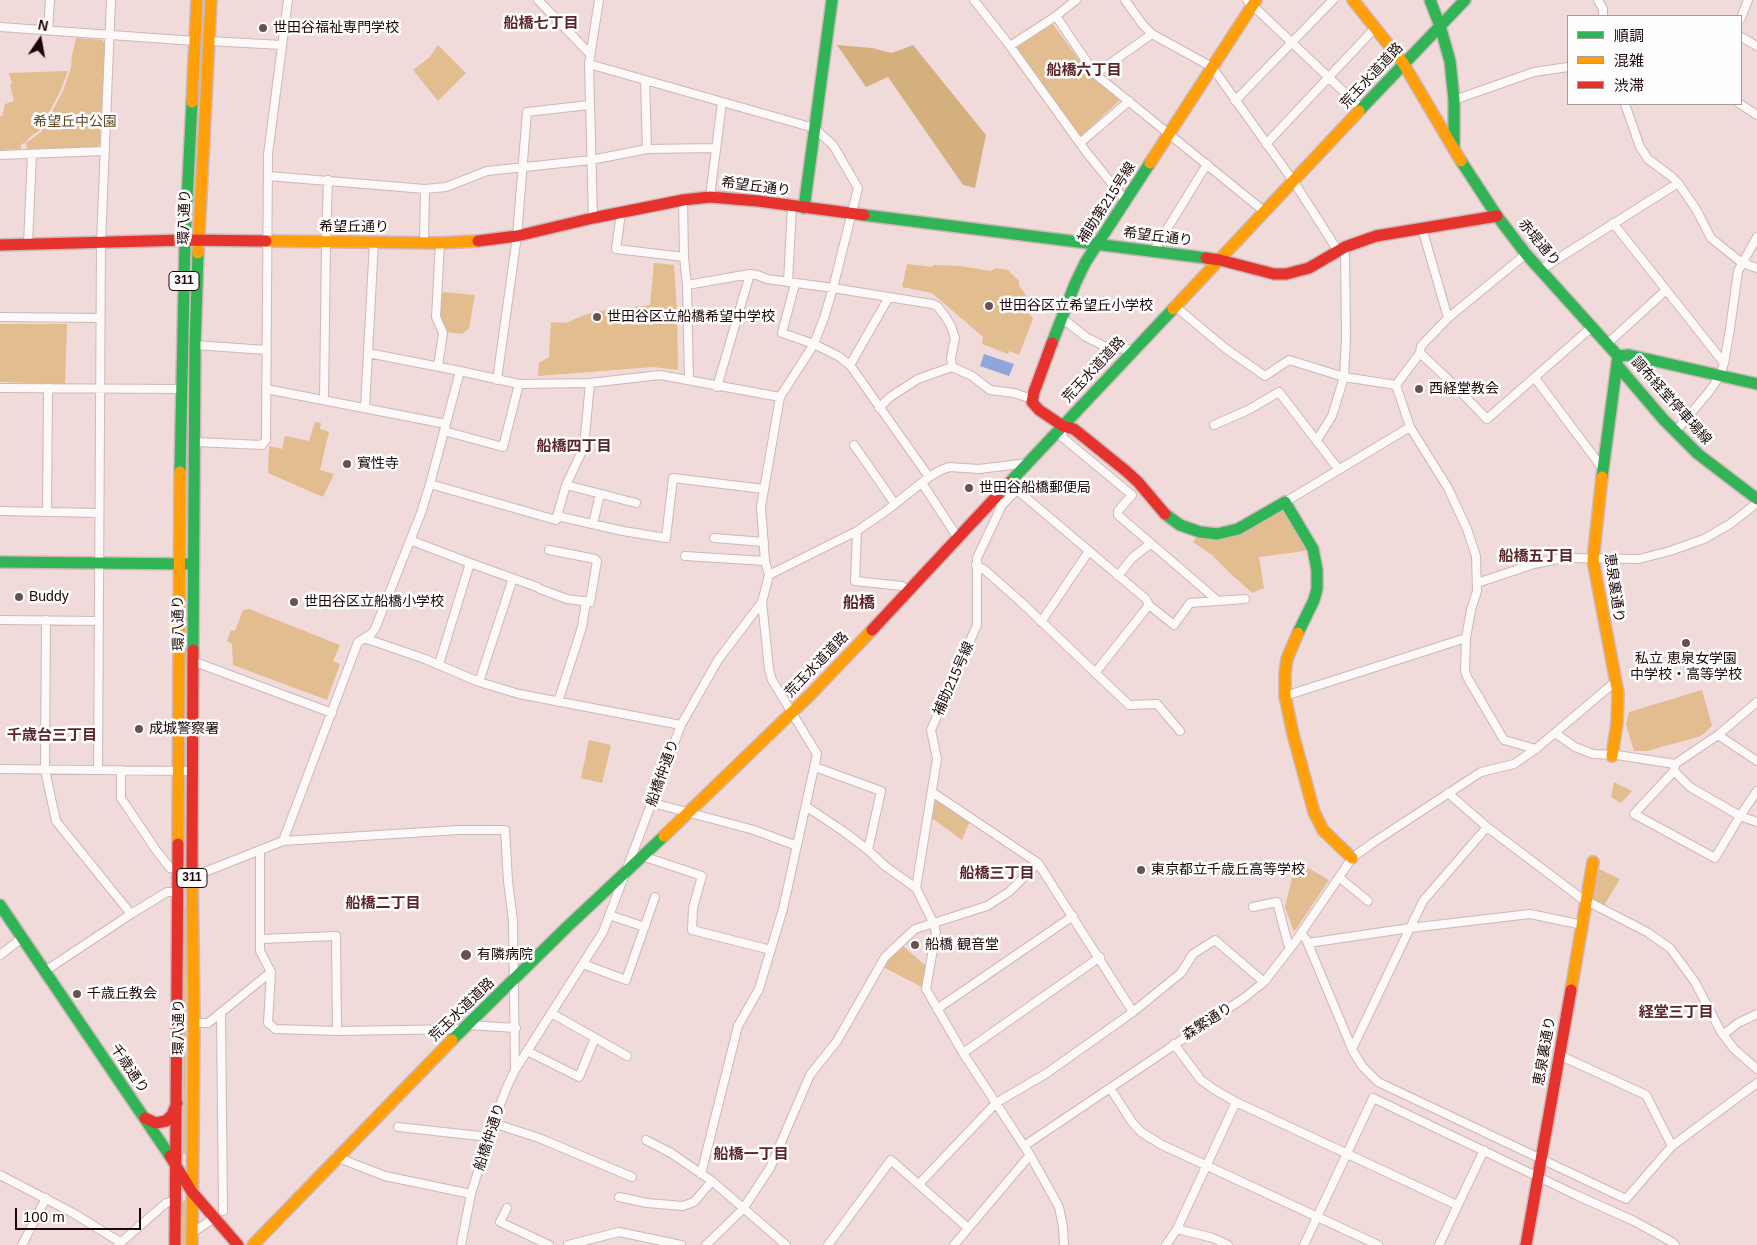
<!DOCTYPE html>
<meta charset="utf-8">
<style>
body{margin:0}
#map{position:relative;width:1757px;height:1245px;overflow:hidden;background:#f1dada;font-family:Helvetica,"Noto Sans JP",sans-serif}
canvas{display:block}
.legend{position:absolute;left:1567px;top:15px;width:175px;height:90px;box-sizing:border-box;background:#fefefe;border:1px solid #a49b9c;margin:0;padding:6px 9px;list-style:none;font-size:15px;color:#1d0708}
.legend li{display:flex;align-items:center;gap:10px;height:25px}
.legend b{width:25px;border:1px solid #a49b9c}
.north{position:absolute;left:15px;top:15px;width:50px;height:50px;-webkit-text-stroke:4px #fefefe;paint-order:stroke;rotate:12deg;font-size:14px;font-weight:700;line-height:20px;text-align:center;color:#1d0708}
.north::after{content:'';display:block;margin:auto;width:18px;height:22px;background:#1d0708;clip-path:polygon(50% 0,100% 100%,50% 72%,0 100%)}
.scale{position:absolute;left:15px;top:1208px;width:126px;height:22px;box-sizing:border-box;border:2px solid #1d0708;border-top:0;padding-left:6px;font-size:15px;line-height:18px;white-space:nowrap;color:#1d0708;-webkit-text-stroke:4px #fefefe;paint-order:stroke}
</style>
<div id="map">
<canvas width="1757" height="1245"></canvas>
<ul class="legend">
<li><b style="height:6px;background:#30b455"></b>順調</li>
<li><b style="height:6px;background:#ff9f0a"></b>混雑</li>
<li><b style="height:6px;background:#e5322d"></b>渋滞</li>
</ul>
<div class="north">N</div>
<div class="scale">100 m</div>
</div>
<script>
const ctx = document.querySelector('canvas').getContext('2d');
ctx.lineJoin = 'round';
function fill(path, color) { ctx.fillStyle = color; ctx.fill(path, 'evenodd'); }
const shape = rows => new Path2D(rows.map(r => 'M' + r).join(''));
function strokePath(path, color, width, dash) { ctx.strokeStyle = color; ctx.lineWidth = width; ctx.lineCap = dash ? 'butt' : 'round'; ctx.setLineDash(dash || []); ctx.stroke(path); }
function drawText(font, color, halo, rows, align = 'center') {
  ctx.font = font + ' Helvetica,"Noto Sans JP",sans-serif'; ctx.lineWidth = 5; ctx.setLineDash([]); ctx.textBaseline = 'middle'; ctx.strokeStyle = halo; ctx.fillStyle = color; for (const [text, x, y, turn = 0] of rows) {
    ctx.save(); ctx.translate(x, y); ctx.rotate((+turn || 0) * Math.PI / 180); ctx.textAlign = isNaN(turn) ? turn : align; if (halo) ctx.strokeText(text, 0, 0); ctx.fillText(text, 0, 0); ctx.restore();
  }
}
fill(shape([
 [1052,23,1091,76,1120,100,1080,137,1015,49],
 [76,38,102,40,105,44,100,144,97,147,27,149,26,143,41,132,63,91,71,68,72,55],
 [438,45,466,73,438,101,413,70,429,58],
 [68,71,60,92,40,130,30,137,25,143,21,144,21,149,0,150,0,116,2,116,5,104,14,101,10,85,12,83,9,73],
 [654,263,674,265,677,311,678,370,653,367,538,376,539,363,549,357,551,322,566,323,587,314,601,311,650,305],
 [907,264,932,267,934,265,960,266,991,271,995,268,1008,270,1019,281,1019,285,1033,306,1029,312,1033,319,1019,355,1009,351,1008,354,982,344,983,337,932,293,902,287],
 [442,292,475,295,469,328,462,334,447,332,439,317,441,294],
 [0,324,67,324,65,384,0,382],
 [315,422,321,423,320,429,329,432,320,470,334,474,323,497,268,473,269,446,282,449,285,436,309,441],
 [1284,503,1312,550,1259,557,1264,588,1252,593,1231,574,1212,555,1193,542,1199,534,1216,535],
 [249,609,340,645,333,661,340,664,327,700,233,665,232,644,227,641,231,630,235,631,243,610],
 [1702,690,1712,726,1701,736,1647,751,1634,751,1626,724,1629,712],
 [589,740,611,745,602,783,581,778],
 [1614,782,1632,791,1621,803,1611,797],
 [933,793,971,818,962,840,929,816],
 [1296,861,1329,880,1294,932,1285,907],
 [1599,869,1620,879,1603,907,1595,903,1593,899],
 [184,907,187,907,186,1154,183,1154],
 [902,945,926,966,922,987,883,967,886,961],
 [184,1200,186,1201,186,1245,181,1245,181,1203]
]), '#e2bd8f');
fill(shape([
 [837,45,872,48,892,53,913,45,986,135,975,188,963,185,888,77,866,87]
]), '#d5b07f');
fill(shape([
 [984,354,1014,364,1009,376,980,366]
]), '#8ea6d9');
const street = shape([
 [538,0,590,54],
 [974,0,1010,46,1087,153,1126,201],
 [1125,0,1143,25,1152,34,1212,67,1294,182,1338,251],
 [1247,0,1362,109],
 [1598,0,1603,9,1603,16],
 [1056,16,1095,74,1265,212],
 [1741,18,1748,0],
 [0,27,195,41],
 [48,31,50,0],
 [1741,37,1757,46],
 [209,41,282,45],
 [1010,46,1056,16,1076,0],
 [589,64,814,128,833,145,858,188,833,288,824,318,814,344,780,397,761,507,765,561,769,575],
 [1095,74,1152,34],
 [645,80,647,149],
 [1454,100,1534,72,1568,67],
 [1235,101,1333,0],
 [1625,104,1640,147,1648,159,1672,177,1678,183,1696,209,1711,238,1742,263,1757,268],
 [1740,104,1757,115],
 [1080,143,1129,101],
 [1266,144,1375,28],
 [0,155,104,151],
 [268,176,425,189,446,187,487,171,591,160,647,149,716,148],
 [710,197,722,102],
 [683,200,684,257,687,285,689,380],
 [621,213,616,249,684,257],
 [593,218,589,64,599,0],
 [1613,223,1724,363],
 [1422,228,1448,318],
 [424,242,425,189],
 [28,244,32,154],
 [1153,252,1207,164],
 [1540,270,1678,183],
 [788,282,792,207],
 [795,284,782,333,814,344,838,356,850,365,929,477],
 [687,285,750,274,757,275,767,279,833,288,932,304,937,306,945,316,951,326,955,338,951,358,952,367,972,376,990,390,1014,393,1032,399],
 [1176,307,1225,348,1265,376,1289,360,1344,377,1396,385],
 [0,317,100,318],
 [1062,318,1086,337,1104,346,1133,350],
 [1607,344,1665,291],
 [195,345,266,350],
 [368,353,460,371,519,384,590,383,660,375,780,397],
 [1420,353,1453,384,1487,419,1592,327],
 [850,365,889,297],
 [438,366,443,333,436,317,440,243],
 [1535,378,1603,469],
 [497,380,517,236,527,112,589,105],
 [1396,385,1410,427,1448,488,1467,529,1476,556,1477,591,1471,610,1466,638,1465,670,1467,677,1504,740,1536,749],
 [1396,385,1420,353,1421,346,1448,318,1526,254],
 [717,387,750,274],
 [0,388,181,389],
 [266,389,446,424],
 [324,400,326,242,328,180],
 [365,408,374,242],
 [879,408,890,397,918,379,952,367],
 [1214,425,1248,410,1279,392,1339,470],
 [1063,426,1062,437,1132,495,1118,511,1118,515,1218,601],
 [444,431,503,447,519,384],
 [1675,432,1708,393,1720,376,1724,363,1730,329,1738,271,1757,237],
 [1317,440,1332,416,1344,377,1346,338,1345,247],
 [196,442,262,445,266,440,268,154,288,0],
 [854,445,895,504],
 [922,483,958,538],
 [430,484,556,520,566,485,584,447,590,383],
 [566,485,636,503],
 [1285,502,1410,427],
 [1000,503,1002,505,1017,490,1146,599,1149,605,1174,625,1190,603,1245,599],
 [0,511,99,513],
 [47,512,48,388],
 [557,516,623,531,666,538,673,478,764,489],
 [593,524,600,494],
 [857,531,855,581,902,586,908,591],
 [714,538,764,542],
 [410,540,470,563,537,587,540,589,567,599,590,602,597,561,595,559,549,550],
 [685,556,765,561],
 [976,565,986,571,1021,602,1129,705,1157,704,1180,731],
 [1118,576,1132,558,1150,544],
 [1477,583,1534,564,1562,558,1639,559,1670,551,1704,539,1730,524,1757,503],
 [0,620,98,621],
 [46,620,45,770,56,821,131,914],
 [1041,622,1089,551],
 [364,638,425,659,479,682,519,694,681,725],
 [195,662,332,713],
 [439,664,470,563],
 [1095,673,1149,605],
 [479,682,513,578],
 [1285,696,1466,638],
 [558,702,582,627,586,602],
 [1555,733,1575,747,1593,754,1617,755,1675,764,1718,735,1757,702],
 [1718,735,1757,761],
 [1675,766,1674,771,1690,787,1740,816,1757,822],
 [815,767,881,791,868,850],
 [0,769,193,771],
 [98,770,101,242,111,0],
 [121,770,121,798,156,850,170,868,179,869],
 [1674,771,1634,814,1715,858,1740,816,1757,791],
 [932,792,1038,863,1133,1012],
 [1448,793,1487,827,1581,898,1647,932,1670,948,1695,982,1721,1032,1734,1049,1757,1069],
 [653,803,754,830,797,846],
 [805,808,810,809,843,831,868,850,885,866,916,888,933,922,936,932,926,989,963,1053,1030,1155,1059,1207,1063,1227,1064,1245],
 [283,841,358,642,371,634,375,629,421,513,430,484,460,371],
 [260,850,260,951,271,972,268,1023,272,1026,275,1029,337,1031,464,1029],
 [642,856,702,876,693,908,692,930,771,950],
 [192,874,202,873,283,841,458,830,505,830,508,881,513,921,515,1070],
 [1340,878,1368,901],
 [916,888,937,759,931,730,977,625,977,558,1002,505],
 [1253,907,1277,902,1288,944,1291,947],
 [609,915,645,927],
 [1301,933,1306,939,1353,1051,1362,1066,1378,1082,1626,1199,1672,1146,1757,1083],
 [261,939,336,936,337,1031],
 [1308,943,1410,928,1530,914,1583,925],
 [0,955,22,938],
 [583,964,626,980,655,897],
 [45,971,131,914,167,892,178,892],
 [937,1009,1073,916],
 [221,1013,223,1211],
 [551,1013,627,1056],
 [194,1023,208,1023,271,972],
 [468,1025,516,1028],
 [1723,1035,1738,1023,1757,1014],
 [1174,1044,1201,1080,1215,1090,1236,1102,1457,1205],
 [1352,1049,1423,901,1487,827],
 [527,1051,579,1077,595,1038],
 [963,1053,1100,957],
 [1559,1055,1646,1095,1672,1146],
 [1110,1088,1132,1122,1141,1132,1162,1145,1378,1245],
 [493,1123,539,1138,632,1177],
 [398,1127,489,1137],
 [646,1140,671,1153,712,1181,786,1245],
 [1024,1146,1244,998,1264,982,1295,942,1352,858,1374,842,1481,772,1514,764,1537,748,1615,682],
 [336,1157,385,1176,471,1194],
 [701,1174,738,1026,759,989,783,909,817,754,772,680,769,669,762,602],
 [0,1175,73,1213,120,1242],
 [919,1184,996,1103,1047,1073,1133,1012,1181,973,1193,954,1215,940,1264,982],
 [619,1197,647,1203,683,1206,694,1202,712,1181],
 [507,1208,500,1222,549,1245],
 [1177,1229,1213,1238,1228,1245],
 [192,1233,214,1218],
 [119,1244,166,1203,176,1200],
 [22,1245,46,1198],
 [461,1245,471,1194,493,1123,507,1087,515,1070,603,932,681,725,718,660,762,602,769,575,857,531,886,511,929,477,941,470,949,467,979,469,1028,463],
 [568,1245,619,1232,681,1245],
 [706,1245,743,1209,770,1168,810,1075,837,1041,885,957,915,929,987,906,1009,892,1038,863],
 [828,1245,891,1160,968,1228],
 [954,1245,1030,1155],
 [1166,1245,1177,1229,1236,1102],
 [1304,1245,1373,1098,1576,1195,1634,1221,1672,1242,1675,1245],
 [1439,1245,1484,1150]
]);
const fast = shape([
 [1430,0,1440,26,1450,61,1454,100,1454,149],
 [1359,111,1465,0],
 [1461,161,1497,216,1526,254,1618,356],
 [804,208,832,0],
 [864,215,1206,258],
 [1052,343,1075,284,1085,263,1150,163],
 [1618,356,1629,355,1757,384],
 [1617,365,1664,420,1698,454,1757,499],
 [180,472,185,240,192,102],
 [1602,477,1618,356],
 [1009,483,1173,309],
 [1165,514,1180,525,1200,532,1217,534,1238,529,1285,502,1313,549,1317,570,1317,589,1314,600,1298,633],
 [0,562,193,564],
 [193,650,195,345,198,253],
 [0,905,170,1156],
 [452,1040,567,927,664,836]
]);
const slow = shape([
 [1353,0,1403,63,1461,161],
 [192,102,197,0],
 [1150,163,1256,0],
 [266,241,440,243,478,241],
 [198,253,211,0],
 [1173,309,1359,111],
 [1602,477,1593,560,1618,693,1617,723,1612,756],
 [1298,633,1287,659,1285,673,1285,696,1293,734,1314,812,1323,830,1352,858],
 [664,836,811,694,872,630],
 [178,844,180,472],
 [1571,990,1593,862],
 [192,1245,194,1023,192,867],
 [253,1245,452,1040]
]);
const jam = shape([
 [478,241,517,236,593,218,683,200,710,197,758,201,864,215],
 [0,245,185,240,266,241],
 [1206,258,1220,260,1274,274,1286,274,1309,268,1345,247,1376,236,1497,216],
 [1052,343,1034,392,1032,402,1039,410,1063,426,1074,429,1126,471,1138,482,1165,514],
 [872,630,1009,483],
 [192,867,193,650],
 [145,1118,156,1123,166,1121,172,1115,177,1103],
 [170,1156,192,1192,238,1245],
 [175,1245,178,844],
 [1526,1245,1571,990]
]);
strokePath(street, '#ceb7b7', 10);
strokePath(fast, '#ceb7b7', 14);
strokePath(slow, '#ceb7b7', 14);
strokePath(jam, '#ceb7b7', 14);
strokePath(street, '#fdf9f9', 8);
strokePath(fast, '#30b455', 11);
strokePath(slow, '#ff9f0a', 11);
strokePath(jam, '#e5322d', 11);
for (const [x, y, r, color] of [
 [263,28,5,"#675152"],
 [989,306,5,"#675152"],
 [597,317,5,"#675152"],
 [1419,389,5,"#675152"],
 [347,464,5,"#675152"],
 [969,488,5,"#675152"],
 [19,597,5,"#675152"],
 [294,602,5,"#675152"],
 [1686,643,5,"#675152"],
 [139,729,5,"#675152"],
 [1141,870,5,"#675152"],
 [915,945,5,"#675152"],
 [466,955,6,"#675152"],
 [77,994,5,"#675152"]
]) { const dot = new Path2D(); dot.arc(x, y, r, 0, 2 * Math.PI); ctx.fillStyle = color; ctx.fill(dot); strokePath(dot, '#fefefe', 2); }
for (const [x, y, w] of [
 [184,281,30],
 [192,878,30]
]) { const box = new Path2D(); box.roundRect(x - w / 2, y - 9.5, w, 19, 4); ctx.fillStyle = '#fefefe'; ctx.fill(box); strokePath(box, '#1d0708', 1); }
drawText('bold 12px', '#1d0708', null, [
 ["311",184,281],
 ["311",192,878]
]);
drawText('14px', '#1d0708', '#fefefe', [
 ["世田谷福祉専門学校",273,28],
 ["世田谷区立希望丘小学校",999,306],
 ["世田谷区立船橋希望中学校",607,317],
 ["西経堂教会",1429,389],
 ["寳性寺",357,464],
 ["世田谷船橋郵便局",979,488],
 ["Buddy",29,597],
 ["世田谷区立船橋小学校",304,602],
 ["私立 恵泉女学園",1686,659,"center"],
 ["中学校・高等学校",1686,675,"center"],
 ["成城警察署",149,729],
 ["東京都立千歳丘高等学校",1151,870],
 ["船橋 観音堂",925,945],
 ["有隣病院",477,955],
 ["千歳丘教会",87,994]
], 'left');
drawText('14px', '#1d0708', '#fefefe', [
 ["荒玉水道道路",1372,76,-47],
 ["希望丘通り",756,187,7],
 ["補助第215号線",1107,203,-57],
 ["環八通り",185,217,-88],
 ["希望丘通り",354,227],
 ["希望丘通り",1158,237,7],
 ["赤堤通り",1539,243,50],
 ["荒玉水道道路",1094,370,-47],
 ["調布経堂停車場線",1671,401,48],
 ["恵泉裏通り",1614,588,82],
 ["環八通り",179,623,-91],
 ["荒玉水道道路",817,665,-46],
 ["補助215号線",954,679,-66],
 ["船橋仲通り",663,773,-70],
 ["荒玉水道道路",462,1010,-44],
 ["森繁通り",1208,1022,-33],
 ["環八通り",179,1027,-90],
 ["恵泉裏通り",1545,1051,-80],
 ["千歳通り",129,1069,56],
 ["船橋仲通り",490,1137,-72]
]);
drawText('14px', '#5d4823', '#fefefe', [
 ["希望丘中公園",75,122]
]);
drawText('bold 15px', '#5c2628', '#fefefe', [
 ["船橋七丁目",541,24],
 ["船橋六丁目",1084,71],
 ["船橋四丁目",574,447],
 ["船橋五丁目",1536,557],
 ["千歳台三丁目",52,736],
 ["船橋三丁目",997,874],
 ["船橋二丁目",383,904],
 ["経堂三丁目",1676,1013],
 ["船橋一丁目",751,1155]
]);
drawText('bold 16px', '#5c2628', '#fefefe', [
 ["船橋",859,604]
]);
</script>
